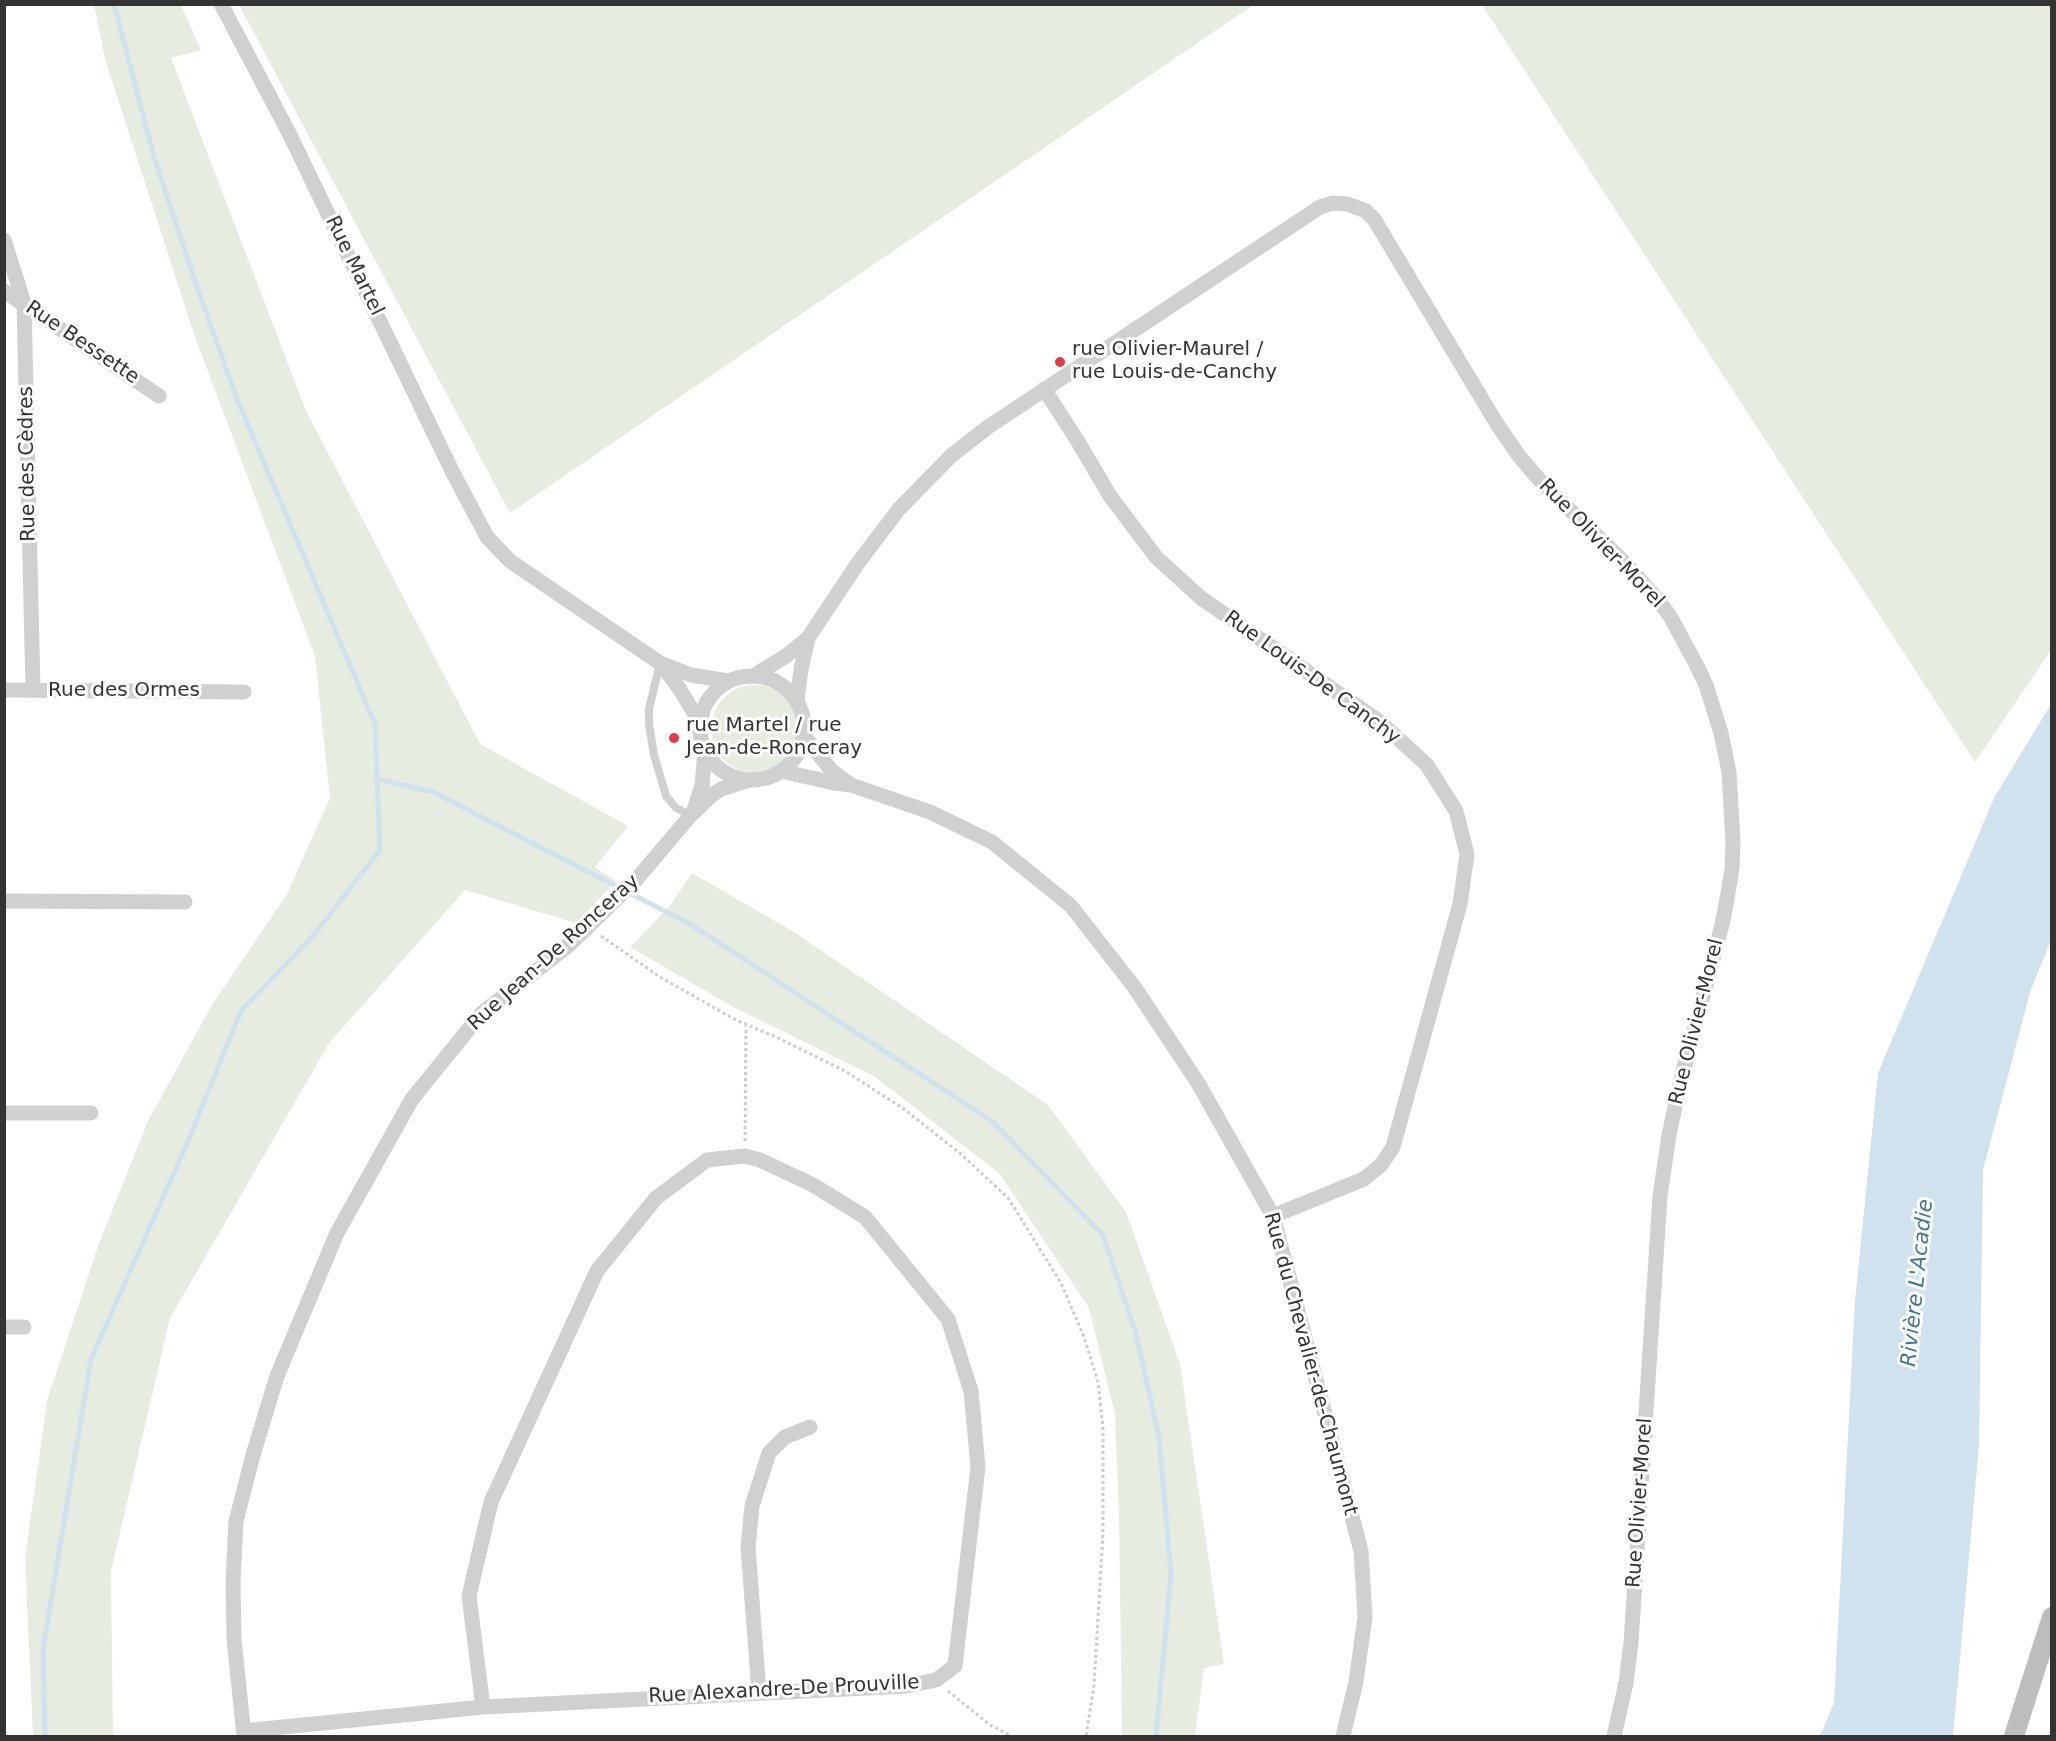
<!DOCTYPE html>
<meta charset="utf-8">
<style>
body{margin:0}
#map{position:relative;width:2056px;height:1741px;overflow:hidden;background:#fff;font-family:"DejaVu Sans",sans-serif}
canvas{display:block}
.frame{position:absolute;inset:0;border:6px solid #333;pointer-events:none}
</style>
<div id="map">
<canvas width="2056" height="1741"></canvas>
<div class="frame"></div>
</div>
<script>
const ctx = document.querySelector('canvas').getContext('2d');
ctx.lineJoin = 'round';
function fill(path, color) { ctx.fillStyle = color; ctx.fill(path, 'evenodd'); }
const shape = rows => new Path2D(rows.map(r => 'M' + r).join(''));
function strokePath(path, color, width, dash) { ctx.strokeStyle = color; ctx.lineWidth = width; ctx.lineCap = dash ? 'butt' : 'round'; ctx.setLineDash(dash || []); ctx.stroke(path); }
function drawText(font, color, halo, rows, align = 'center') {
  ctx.font = font + ' "DejaVu Sans",sans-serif'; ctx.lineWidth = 6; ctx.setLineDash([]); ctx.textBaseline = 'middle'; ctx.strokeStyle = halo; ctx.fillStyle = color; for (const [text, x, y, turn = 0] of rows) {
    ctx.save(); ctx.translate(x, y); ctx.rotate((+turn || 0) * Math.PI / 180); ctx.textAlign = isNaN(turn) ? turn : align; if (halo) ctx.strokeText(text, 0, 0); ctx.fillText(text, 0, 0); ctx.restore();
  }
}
fill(shape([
 [94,5,181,5,201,50,171,58,306,411,480,744,628,826,595,867,616,881,576,923,465,890,329,1043,170,1318,111,1571,113,1736,33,1736,25,1558,47,1401,98,1246,148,1121,212,1005,287,894,330,798,315,656,194,334,105,59],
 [239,5,1253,5,510,513],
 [1482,5,2051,5,2051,650,1975,762],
 '711 729a44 44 0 1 1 88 0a44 44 0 1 1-88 0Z',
 [692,873,794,932,1048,1105,1126,1212,1180,1364,1224,1664,1204,1668,1195,1736,1122,1736,1119,1514,1115,1414,1089,1308,1000,1174,874,1076,735,1008,630,947,669,907]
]), '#e6ecdf');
fill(shape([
 [2051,704,2051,940,2030,992,1983,1170,1979,1445,1953,1736,1820,1736,1834,1703,1855,1301,1878,1073,1994,798]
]), '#cfe2ee');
strokePath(shape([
 [377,779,433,792,690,924,993,1122,1103,1235,1136,1334,1159,1437,1171,1574,1156,1736],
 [45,1736,43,1649,91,1359,186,1146,241,1011,313,936,380,850,375,724,237,399,197,287,154,157,114,4]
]), '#cfe2ee', 5);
strokePath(shape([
 [601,936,660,977,736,1020,776,1037,845,1071,904,1109,962,1155,1008,1198,1061,1283,1084,1337,1098,1382,1103,1429,1103,1534,1094,1685,1086,1736],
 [745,1141,746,1026],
 [948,1691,990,1725,1012,1736]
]), '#cdcdcd', 3, [3, 3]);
strokePath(shape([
 [660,663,649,709,649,724,654,755,666,796,676,808,691,815]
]), '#d0d0d0', 8);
strokePath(shape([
 [221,4,289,133,453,473,487,537,510,561,660,663,691,675,728,681],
 [4,240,24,303,33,690],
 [4,291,159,396],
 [1044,389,1077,440,1110,496,1156,557,1201,598,1380,722,1427,765,1456,811,1467,854,1460,904,1393,1147,1381,1165,1364,1179,1273,1216],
 [660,663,679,688,700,723],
 [755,675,786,656,808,638,858,563,899,509,952,455,988,427,1320,207,1333,203,1347,204,1366,211,1374,219,1497,424,1519,456,1543,484,1627,565,1657,599,1670,616,1697,666,1706,685,1721,733,1729,772,1733,842,1732,869,1727,899,1722,925,1681,1079,1669,1135,1660,1196,1631,1643,1626,1683,1614,1736],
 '700 728a52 52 0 1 1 104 0a52 52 0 1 1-104 0Z',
 [4,690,244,692],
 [797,700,801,669,808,638],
 [804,736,832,771,851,785],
 [781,771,834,783,851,785,930,812,992,842,1071,906,1135,988,1198,1083,1273,1216,1361,1551,1365,1617,1356,1682,1343,1736],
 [694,810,702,785,705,751],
 [4,901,185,902],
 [4,1113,91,1113],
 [4,1327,24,1327],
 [759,1693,748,1547,752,1506,769,1453,785,1437,810,1427],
 [243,1731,483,1707,907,1686,936,1680,955,1666,978,1467,971,1391,948,1319,865,1217,813,1185,760,1160,745,1156,707,1160,656,1198,597,1271,491,1502,469,1596,483,1707],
 [244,1736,234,1639,233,1582,236,1521,253,1455,277,1376,337,1233,412,1099,481,1014,569,945,636,880,691,815,712,795,721,789,749,780]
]), '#d0d0d0', 15);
strokePath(shape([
 [2014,1736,2052,1617]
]), '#bdbdbd', 20);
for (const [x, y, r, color] of [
 [1060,362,6,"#e63946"],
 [674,738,6,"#e63946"]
]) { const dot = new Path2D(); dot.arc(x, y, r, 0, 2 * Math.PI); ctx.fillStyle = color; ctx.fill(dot); strokePath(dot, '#fff', 2); }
drawText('20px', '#333', '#fff', [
 ["Rue Martel",354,266,64],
 ["Rue Bessette",82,343,34],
 ["Rue des Cèdres",28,464,-91],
 ["Rue Olivier-Morel",1601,544,46],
 ["Rue Louis-De Canchy",1312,678,36],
 ["Rue des Ormes",124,691],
 ["Rue Jean-De Ronceray",554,953,-42],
 ["Rue Olivier-Morel",1697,1022,-76],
 ["Rue du Chevalier-de-Chaumont",1310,1364,75],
 ["Rue Olivier-Morel",1640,1503,-86],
 ["Rue Alexandre-De Prouville",784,1690,-3]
]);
drawText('20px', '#333', '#fff', [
 ["rue Olivier-Maurel /",1072,350],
 ["rue Louis-de-Canchy",1072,373],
 ["rue Martel / rue",686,726],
 ["Jean-de-Ronceray",686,749]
], 'left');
drawText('italic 21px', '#3f7597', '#fff', [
 ["Rivière L'Acadie",1918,1283,-84]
]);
</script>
